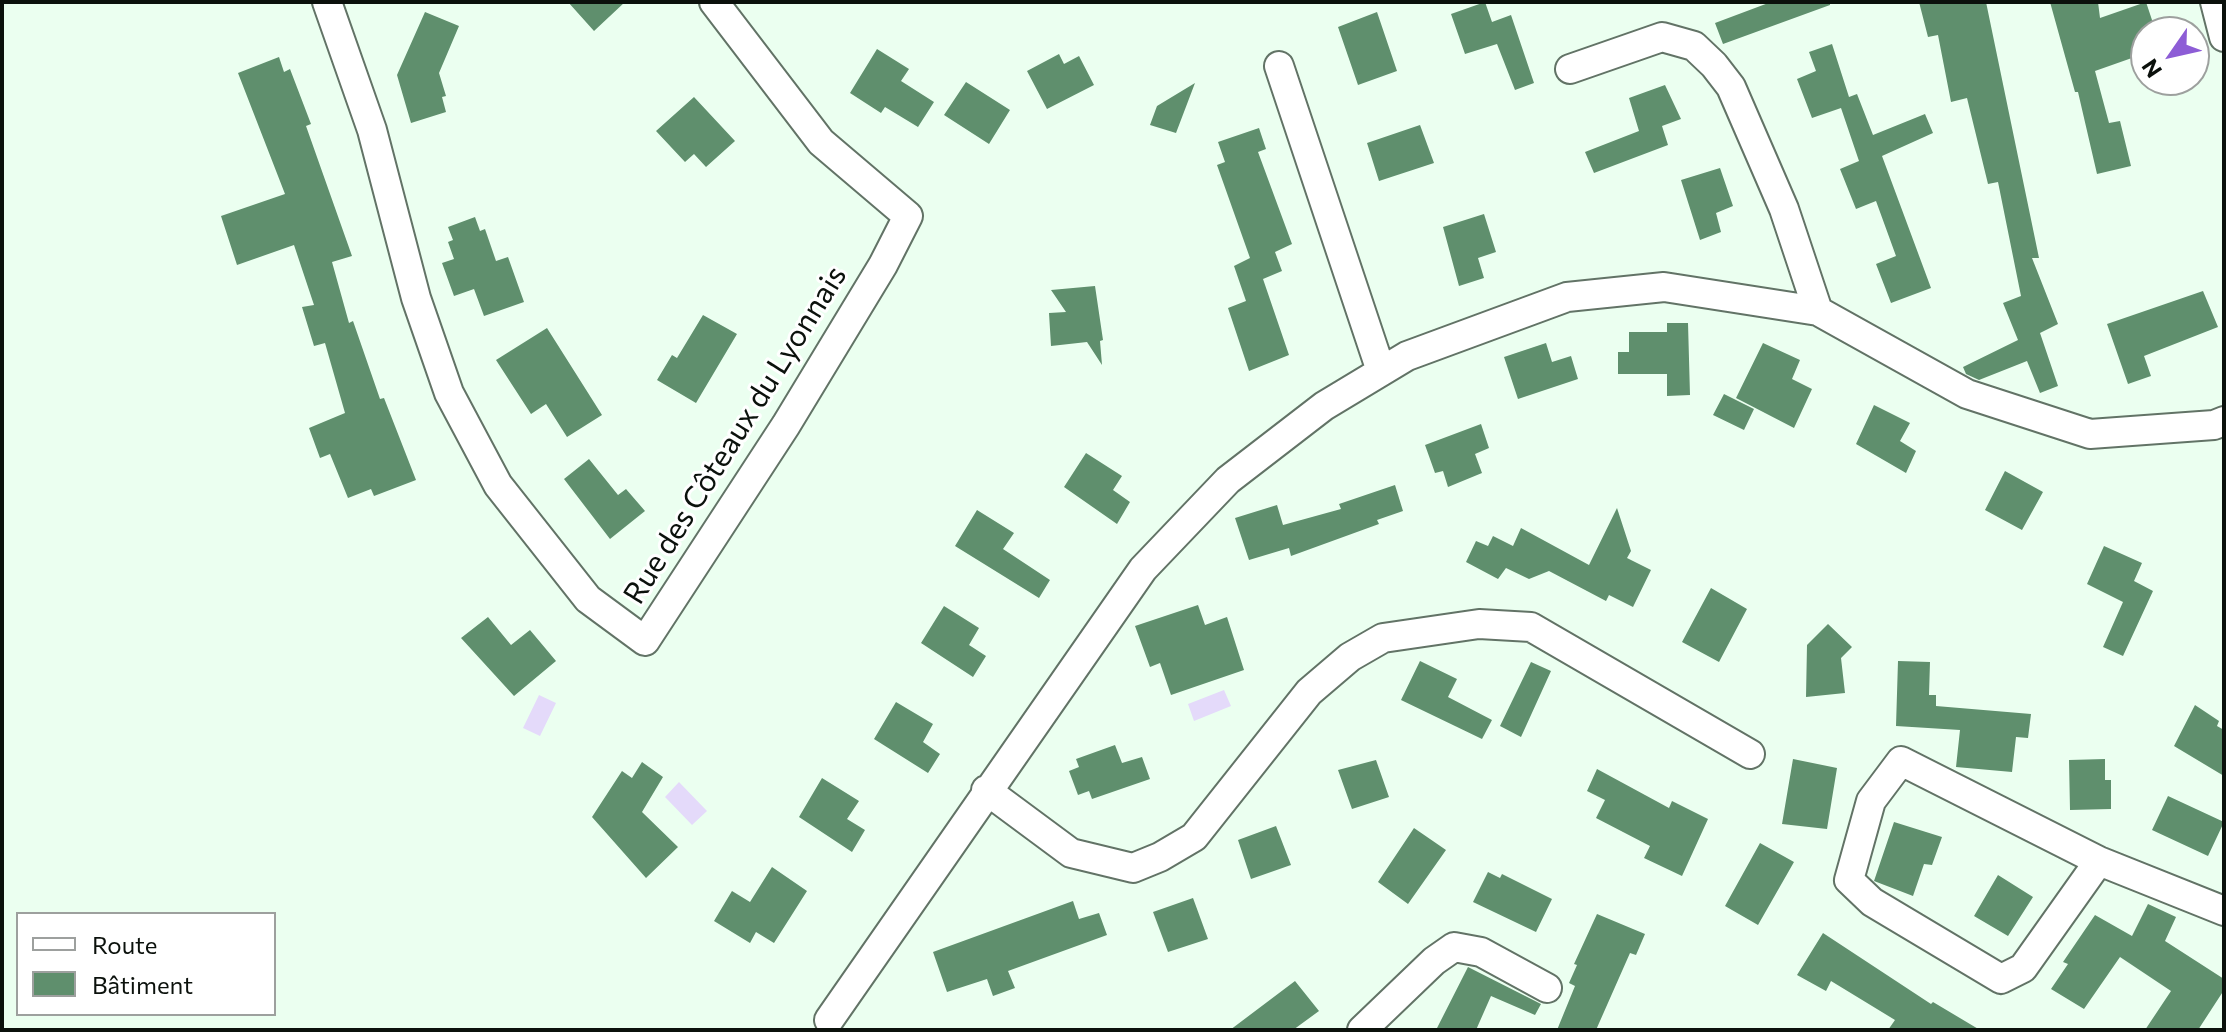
<!DOCTYPE html>
<meta charset="utf-8">
<style>
body{margin:0}
#map{position:relative;width:2226px;height:1032px;overflow:hidden;background:#ebfff0;font-family:Commissioner,sans-serif}
canvas{display:block}
.frame{position:absolute;inset:0;border:4px solid #0b110c;pointer-events:none}
.legend{position:absolute;left:16px;top:912px;width:260px;height:104px;box-sizing:border-box;background:#fff;border:2px solid #9da09e;margin:0;padding:10px 14px;list-style:none;font-size:24px;color:#0b110c}
.legend li{display:flex;align-items:center;gap:16px;height:40px}
.legend b{width:40px;border:2px solid #9da09e}
.north{position:absolute;left:2130px;top:16px;width:80px;height:80px;box-sizing:border-box;background:#fff;border:2px solid #9da09e;border-radius:50%;rotate:236deg;font-size:22px;font-weight:700;line-height:32px;text-align:center;color:#0b110c}
.north::after{content:'';display:block;margin:auto;width:28px;height:36px;background:#8d5dd6;clip-path:polygon(50% 0,100% 100%,50% 72%,0 100%)}
</style>
<div id="map">
<canvas width="2226" height="1032"></canvas>
<div class="frame"></div>
<ul class="legend">
<li><b style="height:10px;background:#fff"></b>Route</li>
<li><b style="height:22px;background:#5f8f6d"></b>Bâtiment</li>
</ul>
<div class="north">N</div>
</div>
<script>
const ctx = document.querySelector('canvas').getContext('2d');
ctx.lineJoin = 'round';
function fill(path, color) { ctx.fillStyle = color; ctx.fill(path, 'evenodd'); }
const shape = rows => new Path2D(rows.map(r => 'M' + r).join(''));
function strokePath(path, color, width, dash) { ctx.strokeStyle = color; ctx.lineWidth = width; ctx.lineCap = dash ? 'butt' : 'round'; ctx.setLineDash(dash || []); ctx.stroke(path); }
function drawText(font, color, halo, rows, align = 'center') {
  ctx.font = font + ' Commissioner,sans-serif'; ctx.lineWidth = 6; ctx.setLineDash([]); ctx.textBaseline = 'middle'; ctx.strokeStyle = halo; ctx.fillStyle = color; for (const [text, x, y, turn = 0] of rows) {
    ctx.save(); ctx.translate(x, y); ctx.rotate((+turn || 0) * Math.PI / 180); ctx.textAlign = isNaN(turn) ? turn : align; if (halo) ctx.strokeText(text, 0, 0); ctx.fillText(text, 0, 0); ctx.restore();
  }
}
fill(shape([
 [1224,690,1231,706,1194,721,1188,704],
 [539,695,556,703,540,736,523,728],
 [679,782,707,811,692,825,665,797]
]), '#e4dafa');
fill(shape([
 [568,2,625,2,594,31],
 [1485,2,1492,22,1511,15,1534,83,1515,90,1497,44,1465,54,1451,14],
 [1771,2,1830,2,1830,5,1723,44,1715,23],
 [1919,2,1986,2,2039,258,2032,258,2058,324,2040,333,2058,386,2040,393,2027,361,1979,380,1966,374,1963,367,2018,340,2003,303,2021,296,1998,182,1988,184,1967,98,1951,102,1938,35,1928,37],
 [2050,2,2098,2,2100,18,2146,2,2156,32,2146,32,2146,53,2095,71,2109,123,2120,121,2131,166,2097,174,2078,92,2075,92],
 [425,12,459,26,439,73,446,96,442,97,446,112,411,123,397,75],
 [1377,12,1397,71,1358,85,1338,27],
 [1832,44,1849,97,1857,94,1873,135,1925,114,1933,133,1882,156,1931,288,1891,303,1876,264,1896,256,1876,201,1856,209,1840,169,1859,161,1841,108,1812,118,1797,79,1816,71,1809,52],
 [877,49,909,69,901,81,934,102,918,127,885,107,881,113,850,93],
 [1059,54,1064,64,1079,56,1094,85,1047,109,1027,71],
 [279,57,284,72,290,69,311,124,306,126,352,256,332,262,349,323,353,321,380,399,384,398,416,480,374,496,371,489,348,498,330,454,320,458,309,428,345,413,325,343,314,346,302,307,314,305,294,245,237,265,221,216,285,194,238,73],
 [966,82,1010,110,989,144,944,115],
 [1195,83,1176,133,1150,125,1157,106],
 [1665,85,1681,119,1662,126,1668,145,1594,173,1585,152,1639,131,1629,98],
 [694,97,735,141,706,167,694,154,685,162,656,131],
 [1420,125,1434,163,1379,181,1367,143],
 [1259,128,1266,149,1258,152,1292,244,1275,252,1282,271,1263,279,1289,355,1249,371,1228,308,1246,301,1234,266,1250,258,1217,165,1225,162,1218,142],
 [1720,168,1733,206,1716,213,1721,232,1700,240,1681,180],
 [1484,214,1496,252,1478,258,1484,278,1459,286,1443,227],
 [475,217,480,231,485,229,496,261,508,257,524,302,484,316,474,289,454,296,442,263,454,259,448,242,453,240,448,227],
 [1095,286,1103,340,1100,341,1102,365,1087,342,1051,346,1049,313,1066,312,1051,290],
 [2203,291,2218,327,2144,356,2151,376,2128,384,2107,324],
 [703,315,737,334,696,403,657,380,672,355,677,358],
 [1667,323,1688,323,1690,395,1667,396,1667,374,1618,374,1618,352,1629,352,1629,332,1667,332],
 [547,328,602,415,567,437,546,404,531,414,496,360],
 [1546,343,1552,362,1571,356,1578,379,1518,399,1504,357],
 [1763,343,1800,360,1792,379,1812,389,1794,428,1736,398],
 [1724,394,1754,409,1744,430,1713,415],
 [1874,405,1910,423,1900,441,1916,451,1906,473,1856,444],
 [1481,424,1489,448,1475,454,1482,473,1448,487,1443,471,1435,473,1425,445],
 [1086,453,1122,476,1113,490,1130,502,1117,524,1064,487],
 [589,459,618,495,626,489,645,511,610,539,564,479],
 [2005,471,2043,492,2022,530,1985,510],
 [1395,485,1403,511,1377,520,1379,524,1291,556,1289,548,1249,560,1235,518,1277,505,1283,525,1341,509,1339,504],
 [1617,508,1631,551,1627,558,1651,570,1633,607,1609,595,1606,601,1549,571,1529,579,1506,568,1498,579,1466,562,1476,541,1488,546,1493,536,1513,546,1521,528,1589,565],
 [977,510,1014,533,1003,549,1050,580,1039,598,955,546],
 [2104,546,2142,563,2134,581,2153,591,2123,656,2103,647,2123,602,2087,584],
 [1711,588,1747,609,1719,662,1682,642],
 [1198,605,1205,625,1227,617,1244,670,1171,695,1160,663,1150,667,1135,626],
 [944,606,979,628,969,645,986,656,973,677,921,643],
 [488,617,511,645,530,630,556,661,514,696,461,638],
 [1828,624,1852,647,1841,658,1845,693,1806,697,1807,645],
 [1420,661,1457,679,1448,697,1492,720,1482,739,1401,700],
 [1898,661,1930,662,1929,695,1936,695,1936,706,2031,714,2028,738,2016,737,2012,772,1956,767,1960,730,1896,726],
 [1531,662,1551,671,1521,737,1500,726],
 [896,702,933,724,923,742,940,754,928,773,874,739],
 [2195,705,2219,721,2217,726,2224,730,2224,776,2174,746],
 [1115,745,1122,763,1142,757,1150,779,1092,799,1089,791,1078,795,1069,771,1079,767,1076,759],
 [1793,759,1837,768,1827,829,1782,824],
 [2105,759,2105,780,2111,780,2111,809,2070,810,2069,760],
 [1376,760,1389,797,1352,809,1338,770],
 [642,762,663,777,642,812,678,847,646,878,592,817,622,771,632,778],
 [1597,769,1669,808,1672,801,1708,819,1682,876,1644,858,1650,846,1596,818,1605,800,1587,791],
 [822,778,859,801,847,819,865,830,852,852,799,817],
 [2168,796,2224,822,2208,856,2152,830],
 [1894,822,1942,837,1932,865,1924,864,1913,896,1874,881],
 [1276,826,1291,865,1251,879,1238,840],
 [1414,828,1446,850,1408,904,1378,882],
 [1760,843,1794,862,1758,925,1725,906],
 [772,867,807,891,774,943,756,932,750,943,714,921,732,891,750,902],
 [1488,872,1500,878,1502,874,1552,899,1536,932,1473,902],
 [1998,875,2033,897,2008,936,1974,916],
 [1193,898,1208,939,1168,952,1153,912],
 [1073,901,1079,919,1099,913,1107,935,1008,971,1015,988,993,996,987,979,947,992,933,952],
 [2148,904,2176,917,2165,941,2224,979,2224,990,2198,1030,2145,1030,2171,991,2120,957,2084,1009,2051,989,2068,964,2063,962,2095,915,2132,936],
 [1597,914,1645,934,1636,955,1630,953,1596,1030,1557,1030,1575,986,1569,983,1577,965,1574,964],
 [1823,933,1931,1004,1933,1002,1980,1030,1888,1030,1895,1020,1831,981,1826,991,1797,975],
 [1468,967,1541,1004,1535,1015,1491,996,1476,1030,1436,1030],
 [1295,981,1319,1011,1293,1030,1230,1030]
]), '#5f8f6d');
const street = shape([
 [327,2,372,130,416,298,449,393,498,485,588,599,645,641,786,425,883,265,908,216,821,142,714,2],
 [2215,2,2224,37],
 [1279,66,1381,371],
 [1570,69,1662,37,1694,46,1714,65,1731,87,1784,209,1818,311],
 [986,790,1071,853,1133,868,1160,857,1194,837,1309,692,1350,657,1383,638,1479,624,1531,627,1750,754],
 [2099,861,2023,968,2001,979,1872,902,1849,880,1871,801,1901,761,2099,861,2224,911],
 [829,1020,1143,569,1228,480,1324,406,1407,356,1567,297,1664,287,1818,311,1967,394,2090,434,2214,425,2224,421],
 [1362,1030,1434,961,1454,947,1481,952,1547,988]
]);
strokePath(street, '#627366', 32);
strokePath(street, '#fff', 28);
drawText('30px', '#0b110c', '#fff', [
 ["Rue des Côteaux du Lyonnais",735,435,-58]
]);
</script>
